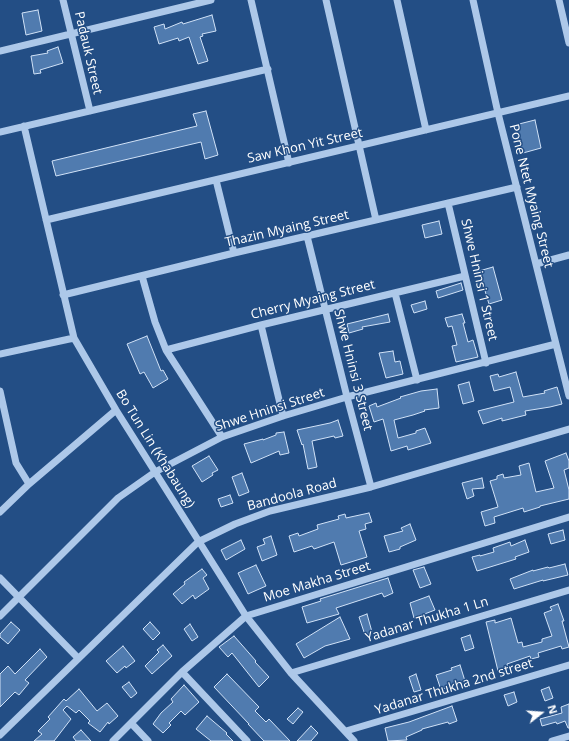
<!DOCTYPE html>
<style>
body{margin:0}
#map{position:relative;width:569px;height:741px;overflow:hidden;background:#234e85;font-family:"Open Sans",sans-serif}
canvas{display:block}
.north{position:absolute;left:521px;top:693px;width:40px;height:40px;-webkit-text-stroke:3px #234e85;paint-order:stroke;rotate:73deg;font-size:11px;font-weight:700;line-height:16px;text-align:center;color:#fff}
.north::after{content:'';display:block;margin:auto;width:14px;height:18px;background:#fff;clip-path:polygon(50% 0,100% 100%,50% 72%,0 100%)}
</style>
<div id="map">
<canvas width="569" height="741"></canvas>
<div class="north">N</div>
</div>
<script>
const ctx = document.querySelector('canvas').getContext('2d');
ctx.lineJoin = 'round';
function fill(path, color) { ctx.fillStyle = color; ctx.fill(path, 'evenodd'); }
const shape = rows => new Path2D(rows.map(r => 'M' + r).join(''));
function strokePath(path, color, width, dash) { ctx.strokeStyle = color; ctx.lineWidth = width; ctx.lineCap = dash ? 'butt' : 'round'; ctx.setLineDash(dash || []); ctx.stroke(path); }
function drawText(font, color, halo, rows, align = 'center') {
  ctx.font = font + ' "Open Sans",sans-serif'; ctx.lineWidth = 3; ctx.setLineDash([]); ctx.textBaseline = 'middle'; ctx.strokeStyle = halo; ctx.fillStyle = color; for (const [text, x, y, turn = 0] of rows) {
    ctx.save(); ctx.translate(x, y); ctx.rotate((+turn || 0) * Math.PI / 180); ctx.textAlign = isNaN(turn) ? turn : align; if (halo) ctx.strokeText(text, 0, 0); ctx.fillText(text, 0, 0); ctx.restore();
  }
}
const building = shape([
 [38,10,42,31,26,35,22,13,38,10],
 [212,15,216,31,202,34,203,36,200,37,208,61,198,64,189,37,179,41,178,38,159,44,154,27,164,24,165,29,182,22,183,24,212,15],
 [58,47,63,63,40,70,41,73,34,74,31,56,48,53,47,51,58,47],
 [206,111,218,155,205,159,201,142,56,176,52,161,197,126,193,114,206,111],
 [535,120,541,148,523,153,515,125,535,120],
 [439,221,442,234,425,238,422,225,439,221],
 [493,267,502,300,489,304,479,271,493,267],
 [461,283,463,290,438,298,436,291,461,283],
 [425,301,427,309,414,313,411,305,425,301],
 [388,314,390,322,362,327,363,329,349,333,347,324,388,314],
 [462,314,465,323,463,323,468,342,473,340,478,357,456,362,452,346,457,345,452,326,448,327,445,318,462,314],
 [147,336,161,371,163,370,168,379,153,388,144,372,140,374,127,344,147,336],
 [393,351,395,362,400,361,403,374,386,378,379,353,393,351],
 [516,372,523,397,545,393,544,391,557,387,562,404,550,407,525,411,526,415,502,421,502,418,483,424,478,411,514,402,510,387,494,391,490,376,498,374,499,377,516,372],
 [469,382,474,401,463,404,458,385,469,382],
 [437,389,439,408,424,410,425,411,413,415,394,420,398,438,416,433,416,431,425,428,431,443,408,450,407,446,391,451,383,419,374,422,369,406,376,403,377,407,401,398,400,397,421,391,437,389],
 [338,420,343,436,335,438,334,436,312,441,317,467,308,469,303,444,302,445,297,430,330,423,338,420],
 [284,432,289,453,280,455,279,451,251,463,244,444,263,439,263,440,276,435,276,433,284,432],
 [566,453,569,461,569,468,564,470,569,490,569,499,540,506,540,507,524,512,523,508,494,517,495,523,485,526,481,512,498,507,490,481,497,479,497,476,503,474,504,478,521,475,519,466,529,463,536,492,554,488,545,461,566,453],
 [209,456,218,470,212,473,213,475,202,482,192,466,209,456],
 [242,473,249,492,239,496,232,477,242,473],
 [482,478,484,488,472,489,474,496,467,499,462,483,482,478],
 [230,495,233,503,221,507,218,499,230,495],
 [369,513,372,522,365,524,366,529,359,531,367,557,341,565,334,542,314,549,312,546,294,552,289,536,298,533,299,536,318,529,317,525,339,519,338,516,345,514,346,518,369,513],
 [410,524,416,540,400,547,400,549,389,552,384,536,403,531,401,528,410,524],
 [563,530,565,540,551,544,548,534,563,530],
 [271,536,277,555,262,561,257,547,265,544,263,539,271,536],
 [241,540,245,549,226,560,221,550,241,540],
 [525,540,529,552,515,557,516,559,477,571,472,557,480,555,480,556,494,552,493,548,510,542,511,546,525,540],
 [565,564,568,575,543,581,543,580,514,589,510,579,533,570,533,571,548,567,549,568,565,564],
 [256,565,266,586,248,594,238,573,256,565],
 [424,567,431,584,420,588,413,570,424,567],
 [202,569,207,575,203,578,209,589,195,599,193,595,182,604,173,594,185,584,184,582,202,569],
 [388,578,393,593,384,597,382,593,336,608,339,614,307,623,302,607,321,601,320,599,388,578],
 [429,596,435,610,414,618,410,603,429,596],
 [558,604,564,621,562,621,569,647,562,649,561,646,538,653,539,657,531,659,530,656,507,664,508,669,498,671,486,622,495,620,495,623,511,618,518,643,522,642,523,647,542,642,542,639,552,636,544,613,552,610,550,607,558,604],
 [367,614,372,632,365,635,359,617,367,614],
 [340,617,350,639,325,646,304,658,296,644,340,617],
 [11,622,20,630,8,644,0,637,0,634,11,622],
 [150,622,160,633,153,640,143,629,150,622],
 [190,624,198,637,192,641,184,629,190,624],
 [470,635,474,648,465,651,461,638,470,635],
 [234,636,256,661,255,662,269,677,259,687,232,653,228,657,219,647,234,636],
 [163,645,172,656,152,674,145,666,159,652,157,650,163,645],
 [123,646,135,661,126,668,125,666,117,673,106,661,123,646],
 [40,649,47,657,25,680,29,683,19,695,15,692,0,707,0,674,8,666,15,674,40,649],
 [460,665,465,681,453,684,453,685,441,690,436,675,452,670,451,668,460,665],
 [227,674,259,707,255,711,266,722,269,719,290,741,264,741,248,724,249,724,214,687,227,674],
 [416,674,421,690,414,692,409,677,416,674],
 [129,682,137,693,131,698,122,687,129,682],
 [184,685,199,702,185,715,181,711,169,723,171,725,163,733,153,724,161,713,173,702,171,699,184,685],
 [549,687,553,698,545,701,541,690,549,687],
 [79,689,97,711,107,703,118,716,109,724,108,722,100,732,88,723,90,721,79,710,76,713,67,706,63,710,71,719,54,741,34,741,42,734,38,731,50,719,48,717,64,699,66,701,79,689],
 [514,692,517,702,508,706,504,695,514,692],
 [569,704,569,728,568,728,565,721,557,724,556,722,542,726,540,719,562,713,561,707,569,704],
 [452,706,457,721,449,724,448,722,422,729,422,730,406,737,407,740,388,741,385,728,409,722,452,706],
 [298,708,303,712,293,724,287,719,298,708],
 [207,716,227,733,226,734,233,741,211,741,196,729,207,716],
 [311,726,318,733,311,741,297,741,311,726],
 [81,730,91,741,76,741,73,737,81,730]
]);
fill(building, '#507baf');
strokePath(building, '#d1e2f7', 1);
strokePath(shape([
 [63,0,90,111],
 [251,0,289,163],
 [326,0,376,220],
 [397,0,426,130],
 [473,0,498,113,569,396],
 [559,0,569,43],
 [0,51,211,0],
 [24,126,74,338,116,410,246,616,291,673,354,741],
 [0,132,268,69],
 [216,180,234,253],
 [448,203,486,363],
 [46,220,569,96],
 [307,236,347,397,371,487],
 [536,264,569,255],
 [142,276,155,322,166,350,222,437],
 [395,293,417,380],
 [63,295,234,253,517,187],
 [261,325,283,416],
 [166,350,261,325,465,276],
 [0,354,74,338],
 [0,391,16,463,29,484],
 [0,512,29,484,116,410],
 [0,578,78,658],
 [0,616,118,498,155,472,222,437,283,416,347,397,556,344],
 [182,672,247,741],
 [291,673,569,590],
 [131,723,148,741],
 [346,731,569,665],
 [0,735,198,542,235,524,270,511,371,487,569,429],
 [113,741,182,672,246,616,569,517],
 [552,741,569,736]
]), '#adc8e9', 7);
drawText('13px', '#fff', '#234e85', [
 ["Padauk Street",88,53,77],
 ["Saw Khon Yit Street",305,146,-13],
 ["Pone Ntet Myaing Street",531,196,76],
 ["Thazin Myaing Street",287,229,-13],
 ["Shwe Hninsi 1 Street",479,280,77],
 ["Cherry Myaing Street",313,300,-14],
 ["Shwe Hninsi 3 Street",353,370,76],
 ["Shwe Hninsi Street",270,410,-18],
 ["Bo Tun Lin (Khabaung)",155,449,58],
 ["Bandoola Road",292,495,-15],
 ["Moe Makha Street",317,582,-17],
 ["Yadanar Thukha 1 Ln",427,620,-17],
 ["Yadanar Thukha 2nd street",454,687,-17]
]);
</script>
